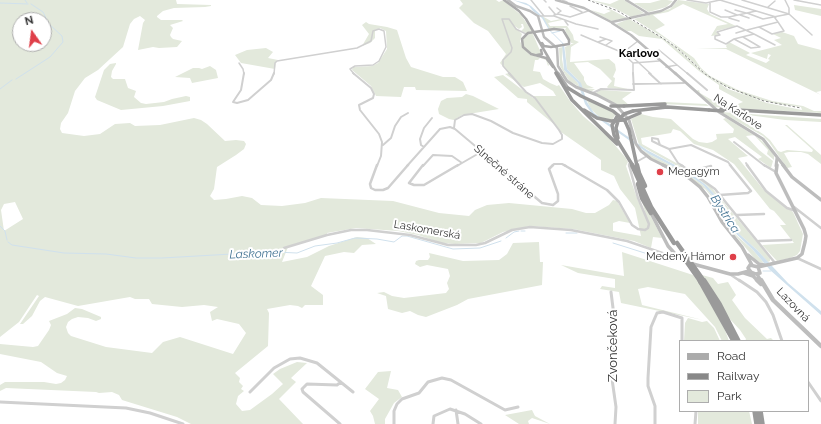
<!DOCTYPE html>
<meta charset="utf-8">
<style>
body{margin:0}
#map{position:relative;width:821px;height:424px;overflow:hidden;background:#fff;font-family:Raleway,sans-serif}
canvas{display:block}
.legend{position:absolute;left:679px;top:340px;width:130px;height:72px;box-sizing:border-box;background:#fff;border:1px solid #adadad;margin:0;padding:5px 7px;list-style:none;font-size:12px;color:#333}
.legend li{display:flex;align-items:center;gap:8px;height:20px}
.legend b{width:20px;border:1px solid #adadad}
.north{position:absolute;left:12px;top:12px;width:40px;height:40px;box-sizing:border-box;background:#fff;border:1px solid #adadad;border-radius:50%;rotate:346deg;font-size:11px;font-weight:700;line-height:16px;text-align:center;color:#333}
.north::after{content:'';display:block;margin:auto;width:14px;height:18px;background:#df3f49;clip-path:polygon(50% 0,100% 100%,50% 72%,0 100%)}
</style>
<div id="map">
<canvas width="821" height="424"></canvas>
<ul class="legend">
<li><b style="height:5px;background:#ababab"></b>Road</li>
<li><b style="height:5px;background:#888"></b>Railway</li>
<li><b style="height:11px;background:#e3e9dc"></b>Park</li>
</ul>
<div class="north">N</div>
</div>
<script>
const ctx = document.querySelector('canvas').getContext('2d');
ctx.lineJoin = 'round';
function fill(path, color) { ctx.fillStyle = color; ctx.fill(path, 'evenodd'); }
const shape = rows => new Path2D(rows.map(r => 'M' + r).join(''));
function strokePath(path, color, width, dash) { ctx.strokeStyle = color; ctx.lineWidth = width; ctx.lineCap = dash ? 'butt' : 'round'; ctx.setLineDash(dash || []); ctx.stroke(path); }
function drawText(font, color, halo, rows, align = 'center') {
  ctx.font = font + ' Raleway,sans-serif'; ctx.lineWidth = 4; ctx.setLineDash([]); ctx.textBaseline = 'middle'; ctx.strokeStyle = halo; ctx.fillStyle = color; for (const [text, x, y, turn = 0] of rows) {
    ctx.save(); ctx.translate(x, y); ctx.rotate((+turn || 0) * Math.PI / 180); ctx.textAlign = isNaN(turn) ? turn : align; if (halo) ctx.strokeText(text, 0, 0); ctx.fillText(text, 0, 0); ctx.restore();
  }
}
fill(shape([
 [0,0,176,0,177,4,211,5,211,6,205,7,174,8,163,11,157,16,157,17,161,20,182,20,183,21,170,25,173,28,170,35,171,37,173,39,182,41,177,47,159,48,153,47,138,50,143,23,145,20,140,16,134,19,130,24,123,47,98,70,85,78,75,91,68,113,61,123,60,129,62,133,84,136,100,134,115,124,130,123,135,126,160,125,194,118,201,120,207,124,225,141,236,140,244,141,246,144,244,149,236,155,217,167,214,189,210,196,214,200,226,199,242,196,252,198,261,205,282,206,305,203,321,198,393,201,439,213,469,216,475,210,487,205,509,203,572,209,586,213,595,213,609,205,613,200,617,201,630,223,619,221,613,223,613,231,641,236,635,208,620,189,614,176,601,170,601,160,561,132,555,125,527,102,527,99,518,98,494,77,503,75,533,98,535,98,533,96,556,96,553,91,540,83,524,87,505,74,509,73,500,63,506,54,488,31,474,23,459,8,463,4,460,0,496,0,499,2,503,0,521,15,532,31,526,33,521,31,524,28,523,24,521,24,522,27,519,29,513,25,522,34,520,41,523,48,530,55,531,55,545,59,547,61,549,65,548,66,546,60,540,58,538,60,535,60,533,71,540,72,543,79,550,83,557,86,559,85,570,101,583,116,608,137,625,157,628,162,626,166,638,201,645,212,642,201,649,213,662,238,653,237,651,248,634,241,573,229,530,226,503,232,481,243,455,244,441,243,418,235,398,231,356,228,327,233,327,235,288,247,282,262,307,257,329,246,357,237,367,238,376,244,362,245,354,253,344,252,325,256,311,286,323,295,323,305,305,305,302,308,298,306,290,305,267,309,269,313,268,346,235,373,240,378,239,382,243,386,241,389,244,391,238,396,236,404,242,411,250,410,272,394,283,384,273,374,280,369,297,362,307,363,291,378,296,382,279,399,303,424,191,424,177,417,122,400,119,395,112,392,99,393,96,392,6,388,0,391,0,385,5,382,44,382,56,384,61,383,65,380,67,376,57,373,41,362,0,354,0,344,33,347,38,346,49,330,51,325,49,321,67,314,75,308,82,309,101,317,101,319,96,321,88,318,78,317,72,319,68,322,66,327,68,333,71,336,106,347,152,353,163,342,180,337,233,354,246,333,239,324,217,319,212,321,210,312,218,307,204,305,182,307,152,304,149,299,135,299,130,297,78,306,45,297,40,301,32,316,23,324,20,324,39,296,37,295,19,322,0,337],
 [20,20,44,20,44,44,20,44],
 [15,202,23,219,4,231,1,210,4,204],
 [591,0,610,4,619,0,624,0,644,13,631,17,614,8],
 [658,0,667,0,673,1,666,7,649,12,634,3,650,3,661,0],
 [678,0,709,4,707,9,710,14,736,26,716,31,719,35,711,36,717,26,728,24,683,4,668,12,653,15,665,25,655,30,694,58,701,68,710,76,738,90,772,101,803,106,814,111,821,111,821,113,714,107,695,91,699,90,700,93,722,106,733,106,743,102,719,89,719,85,699,71,662,39,639,36,631,31,627,31,616,24,629,19,649,30,664,39,674,46,705,74,728,89,767,103,802,110,801,107,777,104,750,97,723,85,707,75,672,43,634,19,670,9],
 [794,5,821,9,821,16,795,10],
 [606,9,610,9,627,18,611,21,591,10,604,14,611,11],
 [542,16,551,21,561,19,562,20,548,23,550,26,567,26,573,35,574,40,579,42,571,47,570,62,609,59,615,64,616,70,613,77,615,78,614,86,632,90,608,88,607,87,612,81,600,69,588,62,574,63,584,77,584,80,587,85,594,88,603,87,585,89,595,89,592,91,583,89,579,81,567,69,565,47,574,43,571,43,565,30,566,28,549,29],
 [366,22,369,24,387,27,397,30,406,58,411,67,443,77,455,77,463,82,467,91,416,90,415,87,404,87,401,97,376,96,371,86,352,70,353,67,372,66,378,63,387,49,386,31,380,28,375,30,375,38,370,43,362,46,369,34,362,25],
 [532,32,541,53,539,55,532,54,524,47,522,41,524,38],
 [782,32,794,36,798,44,821,50,821,91,816,92,821,95,726,49,696,49,727,48,726,46,729,42,750,53,746,55,766,63,770,60,768,59,771,55,768,54,767,59,751,53,782,45,774,40,781,38,773,34],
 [563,47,562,59,564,70,577,82,580,87,569,81,560,66,559,48],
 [266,48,273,52,268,58,278,60,276,61,275,69,241,63,235,55,247,50],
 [116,63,116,64,112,71,111,77,113,79,125,79,128,88,136,91,134,97,141,103,146,104,164,102,172,99,186,96,190,97,190,101,163,106,121,110,97,100,95,97,104,70,110,64],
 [210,66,216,70,218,78,192,83,190,78,175,77,193,68,199,68,202,69],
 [600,90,632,92,622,99,629,105,664,102,706,104,709,106,660,104,618,106,596,93],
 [466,94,473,96,499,109,462,115,454,120,449,119,439,114,438,109,441,101,447,98,462,97],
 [586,99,616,114,612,120,599,117,591,109],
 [721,112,821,119,821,122,785,120,741,114,733,115,763,134,770,140,778,151,781,152,787,150,812,152,813,150,785,125,787,125,821,155,821,164,808,154,801,152,789,152,784,153,792,167,787,168,769,142,763,136],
 [641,114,653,117,671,119,693,139,699,142,707,143,712,142,717,139,716,134,733,133,734,129,723,119,726,118,760,139,771,150,774,156,774,160,767,154,768,150,754,135,746,136,759,150,773,161,771,168,758,159,762,157,735,137,728,139,748,156,738,158,763,189,793,212,803,234,800,251,797,255,790,258,777,261,762,245,794,243,780,225,786,225,774,211,770,209,734,164,713,150,694,144,680,131,673,129,671,133,641,138,642,144,696,174,711,187,770,258,770,261,768,262,757,250,737,232,724,214,718,198,706,185,690,173,639,145,631,119],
 [641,149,651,155,686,173,703,185,717,201,722,217,735,234,753,250,764,263,759,262,755,259,724,222,718,213,711,197,712,197,705,189,652,158],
 [539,242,540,262,543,262,542,285,468,299,457,305,426,317,418,315,410,311,402,313,388,309,386,296,377,293,384,292,392,296,404,298,446,293,449,289,447,283,450,276,448,269,427,265,420,267,415,264,416,261,419,260,428,260,430,257,429,253,463,261,499,260,507,254,513,243],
 [622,252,693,275,702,287,725,330,729,341,722,341,715,327,685,294,648,287,638,289,642,305,703,320,621,303,619,292,600,289,602,286,615,288,615,279,578,273,561,265,624,276],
 [702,275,713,278,718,284,728,282,736,295,732,300,745,318,767,339,771,338,774,341,745,341,746,339,740,330,727,316],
 [688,318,702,322,707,321,714,328,720,341,684,341,685,323],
 [391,371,387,388,398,390,402,397,394,403,385,419,385,424,375,424,373,416,370,411,379,399,365,389,378,372],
 [532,410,535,416,550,424,532,418,528,421,529,424,519,424,505,415],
 [698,411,749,411,752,424,698,424]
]), '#e3e9dc');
fill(shape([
 [513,0,526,3,531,6,544,18,550,30,564,44,567,69,581,83,587,102,594,113,647,150,690,173,706,185,718,198,725,217,737,232,757,250,788,283,821,311,821,315,770,270,753,250,732,230,722,217,717,201,703,185,686,173,649,154,593,115,585,104,578,83,564,70,562,43,549,30,542,18,533,11,529,6]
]), '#d0e1ed');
strokePath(shape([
 [25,0,27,3],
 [0,3,28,4],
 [552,33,560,31],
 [16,79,50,57,63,42,62,36,49,24,43,12,31,4],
 [0,89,12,80],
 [0,226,5,231,7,240],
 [521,231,525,231],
 [566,233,577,233],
 [506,238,514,232,519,231],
 [8,242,12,245,64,253,106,254,136,258,162,258,232,254,263,254,275,252,297,253,315,246,337,243,355,238,377,239,394,242,402,236,407,236,453,249,480,248,501,241],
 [613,243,670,261],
 [763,271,771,271]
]), '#d0e1ed', 1);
strokePath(shape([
 [531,0,544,16],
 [544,0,546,2],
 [562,0,567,2],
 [687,0,706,3,720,0],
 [720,0,776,17],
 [742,0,789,14,812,35],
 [785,0,789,8,789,14],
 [794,0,821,5],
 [710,3,710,12,721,17,729,17,756,11],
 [570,6,582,12],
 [549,7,555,14],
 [768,7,775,1],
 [557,8,561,11,558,13],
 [725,10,737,15],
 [735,10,746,13],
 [747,13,763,19,789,14],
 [554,15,558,14,570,17,588,11],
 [740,15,749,18],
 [538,16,554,16,576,24,598,29],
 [729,18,739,21],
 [565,21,568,25],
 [737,26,754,34,734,39,726,44,715,39,715,36,720,35,717,32,737,26],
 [759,27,772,34,784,31,778,22],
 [747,30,778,22,775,18,776,17],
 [736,33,746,30],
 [754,34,775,45],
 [581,35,621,52,633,63,633,74],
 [600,37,606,39],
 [734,39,751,48,760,47,743,37],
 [598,42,606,39,612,41,606,45],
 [659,50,688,74],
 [625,51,638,41],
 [626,51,651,74],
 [239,63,243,69,244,74],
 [633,63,659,61],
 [666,67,677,65],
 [274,74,275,63,277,61,357,48,371,41,373,31,379,29,384,31,386,47,379,61,373,65,355,66,350,69,354,74],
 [510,74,503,66,503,60,511,52,512,48,502,19,509,19,516,29,526,34]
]), '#d0d0d0', 1.5);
strokePath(shape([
 [244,73,241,90,233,102,237,103,248,100,271,80,274,73],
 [353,73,371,88,374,94,373,98,359,105,360,110,379,134,382,142,381,156,377,166],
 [649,73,661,84],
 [687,73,707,90],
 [633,84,684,83],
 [593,93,601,89,634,90,633,73],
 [454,128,455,120,464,115,472,114,491,121,513,133,542,143,553,144,562,139,562,135,559,130,535,98,526,92,509,73],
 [652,138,658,139,660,145,652,141,652,138],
 [734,142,765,166],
 [383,145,391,138,395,126,401,117,408,113],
 [660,145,669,149,678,163,683,166],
 [424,147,421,145,420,139,424,128,432,118],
 [669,149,691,145,728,162,731,166],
 [638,161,647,156],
 [462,163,481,152],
 [746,163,748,166],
 [629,164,629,166],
 [407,166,440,129,450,127,455,129,499,166],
 [423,166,433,155,452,156,462,163],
 [457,166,462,163],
 [552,166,554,164,562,164,566,166]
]), '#d0d0d0', 2);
strokePath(shape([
 [377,165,370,184,371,188,375,190,383,190,388,188,408,165],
 [423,165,409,183,414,185,424,185,458,165],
 [497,165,542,203,553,205,558,201,558,194,549,169,553,165],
 [564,165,607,190,619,202,632,225,638,229,645,230,648,228,649,224,638,198,629,165],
 [681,165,715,189,775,263],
 [747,165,766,191,787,208,796,211],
 [764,165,776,172],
 [692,171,711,166],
 [720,195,748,193,751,191,730,165],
 [794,207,821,228],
 [737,215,764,214],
 [759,241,791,240],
 [284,248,327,235,351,230,367,230,410,235,448,245,476,245,485,243,512,230,530,227,571,230,627,241,680,259],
 [797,258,821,269],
 [731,275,740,281]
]), '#d0d0d0', 2.5);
strokePath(shape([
 [739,280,757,292,766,302,773,315,782,341],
 [611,292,614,316,612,379,616,407,615,424],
 [808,382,821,401],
 [250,392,274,368,290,359,300,358,317,363,353,392],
 [0,402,126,408,150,413,183,424],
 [456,410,458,424],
 [340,424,303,392,302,389,307,384,337,385,341,382],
 [394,424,394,411,397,404,402,399,419,393,428,382,442,378,451,380,505,410,518,407],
 [433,424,434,416,450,409,465,414,481,424],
 [655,424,655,406,648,386,648,378,651,327,657,313,663,312,682,318,682,341],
 [695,424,696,411]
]), '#d0d0d0', 3);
strokePath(shape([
 [508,0,516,6,530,11,538,16,544,37,557,48,558,66,563,74],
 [556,0,584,8,611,22],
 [626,0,649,14],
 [612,22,661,11,671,6,676,0],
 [612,23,631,35,676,74]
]), '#bdbdbd', 2.5);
strokePath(shape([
 [562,73,567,81,576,87,597,95,616,105,629,120,636,144,641,151,651,159,665,166],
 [675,73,719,112,763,139,784,166],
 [776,166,777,158]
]), '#bdbdbd', 3);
strokePath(shape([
 [663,165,689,178,700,187,708,197,722,222,742,247,752,265],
 [783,165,792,177,821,200],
 [651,213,668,246,677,256,687,262],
 [748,255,759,264,764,265],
 [693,264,730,274,738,274,749,271],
 [750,265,758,267,760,273,756,274,751,272,748,268,750,265],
 [758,267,797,258,802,254,805,242,806,236,804,229,776,173,777,165],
 [744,273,753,276,758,281],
 [757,274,761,281]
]), '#bdbdbd', 3.5);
strokePath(shape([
 [757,280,761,284],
 [761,280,773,300,821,346]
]), '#bdbdbd', 4.5);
strokePath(shape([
 [504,0,519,11,526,19,558,74],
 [528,33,522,39,523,47,531,54,546,58,553,67],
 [542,43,544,46,551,47,569,44,569,40,563,30,554,29],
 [537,55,542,54,541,50]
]), '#ababab', 2.5);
strokePath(shape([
 [558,73,568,88]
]), '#ababab', 3);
strokePath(shape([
 [556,73,572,100,617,144],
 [568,88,581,96,613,111,625,121,629,130,637,166],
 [624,106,665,104],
 [721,109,821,115],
 [633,111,667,107,709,110],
 [618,115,612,125,614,135,633,166]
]), '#9a9a9a', 3.5);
strokePath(shape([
 [632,165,651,207,674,243],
 [637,165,639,173],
 [638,171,645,186],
 [638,184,642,198,651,213]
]), '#9a9a9a', 4.5);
strokePath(shape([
 [704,281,719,304,738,341],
 [701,282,734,341],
 [755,411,757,424],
 [760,411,762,424]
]), '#9a9a9a', 5.5);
strokePath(shape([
 [588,0,618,11,664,39,677,48,705,74,727,87,764,101,801,108]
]), '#888', 1, [2.5, 2]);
strokePath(shape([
 [528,33,554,29]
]), '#ababab', 2.5);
strokePath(shape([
 [611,106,624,106],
 [584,110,597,118,611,121,624,120,640,113],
 [709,110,723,111],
 [618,138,616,128,618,121,624,114,633,111]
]), '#9a9a9a', 3.5);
strokePath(shape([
 [677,243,704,281],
 [686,261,700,281]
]), '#9a9a9a', 4.5);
strokePath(shape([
 [700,280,701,282]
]), '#9a9a9a', 5.5);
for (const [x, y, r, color] of [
 [660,172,4,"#df3f49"],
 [733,257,4,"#df3f49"]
]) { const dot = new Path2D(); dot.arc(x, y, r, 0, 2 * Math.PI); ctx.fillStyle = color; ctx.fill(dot); strokePath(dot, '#fff', 1.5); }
drawText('bold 11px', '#000', '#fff', [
 ["Karlovo",639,54]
]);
drawText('11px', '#333', '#fff', [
 ["Na Karlove",738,112,33],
 ["Slnečné stráne",504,172,41],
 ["Laskomerská",427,230,10],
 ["Lazovná",793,305,46]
]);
drawText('11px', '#333', '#fff', [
 ["Megagym",668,172],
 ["Medený Hámor",725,257,"right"]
], 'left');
drawText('italic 12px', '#427393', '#fff', [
 ["Bystrica",725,214,57],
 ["Laskomer",256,254,-2]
]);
drawText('13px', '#333', '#fff', [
 ["Zvončeková",613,346,-90]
]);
</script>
